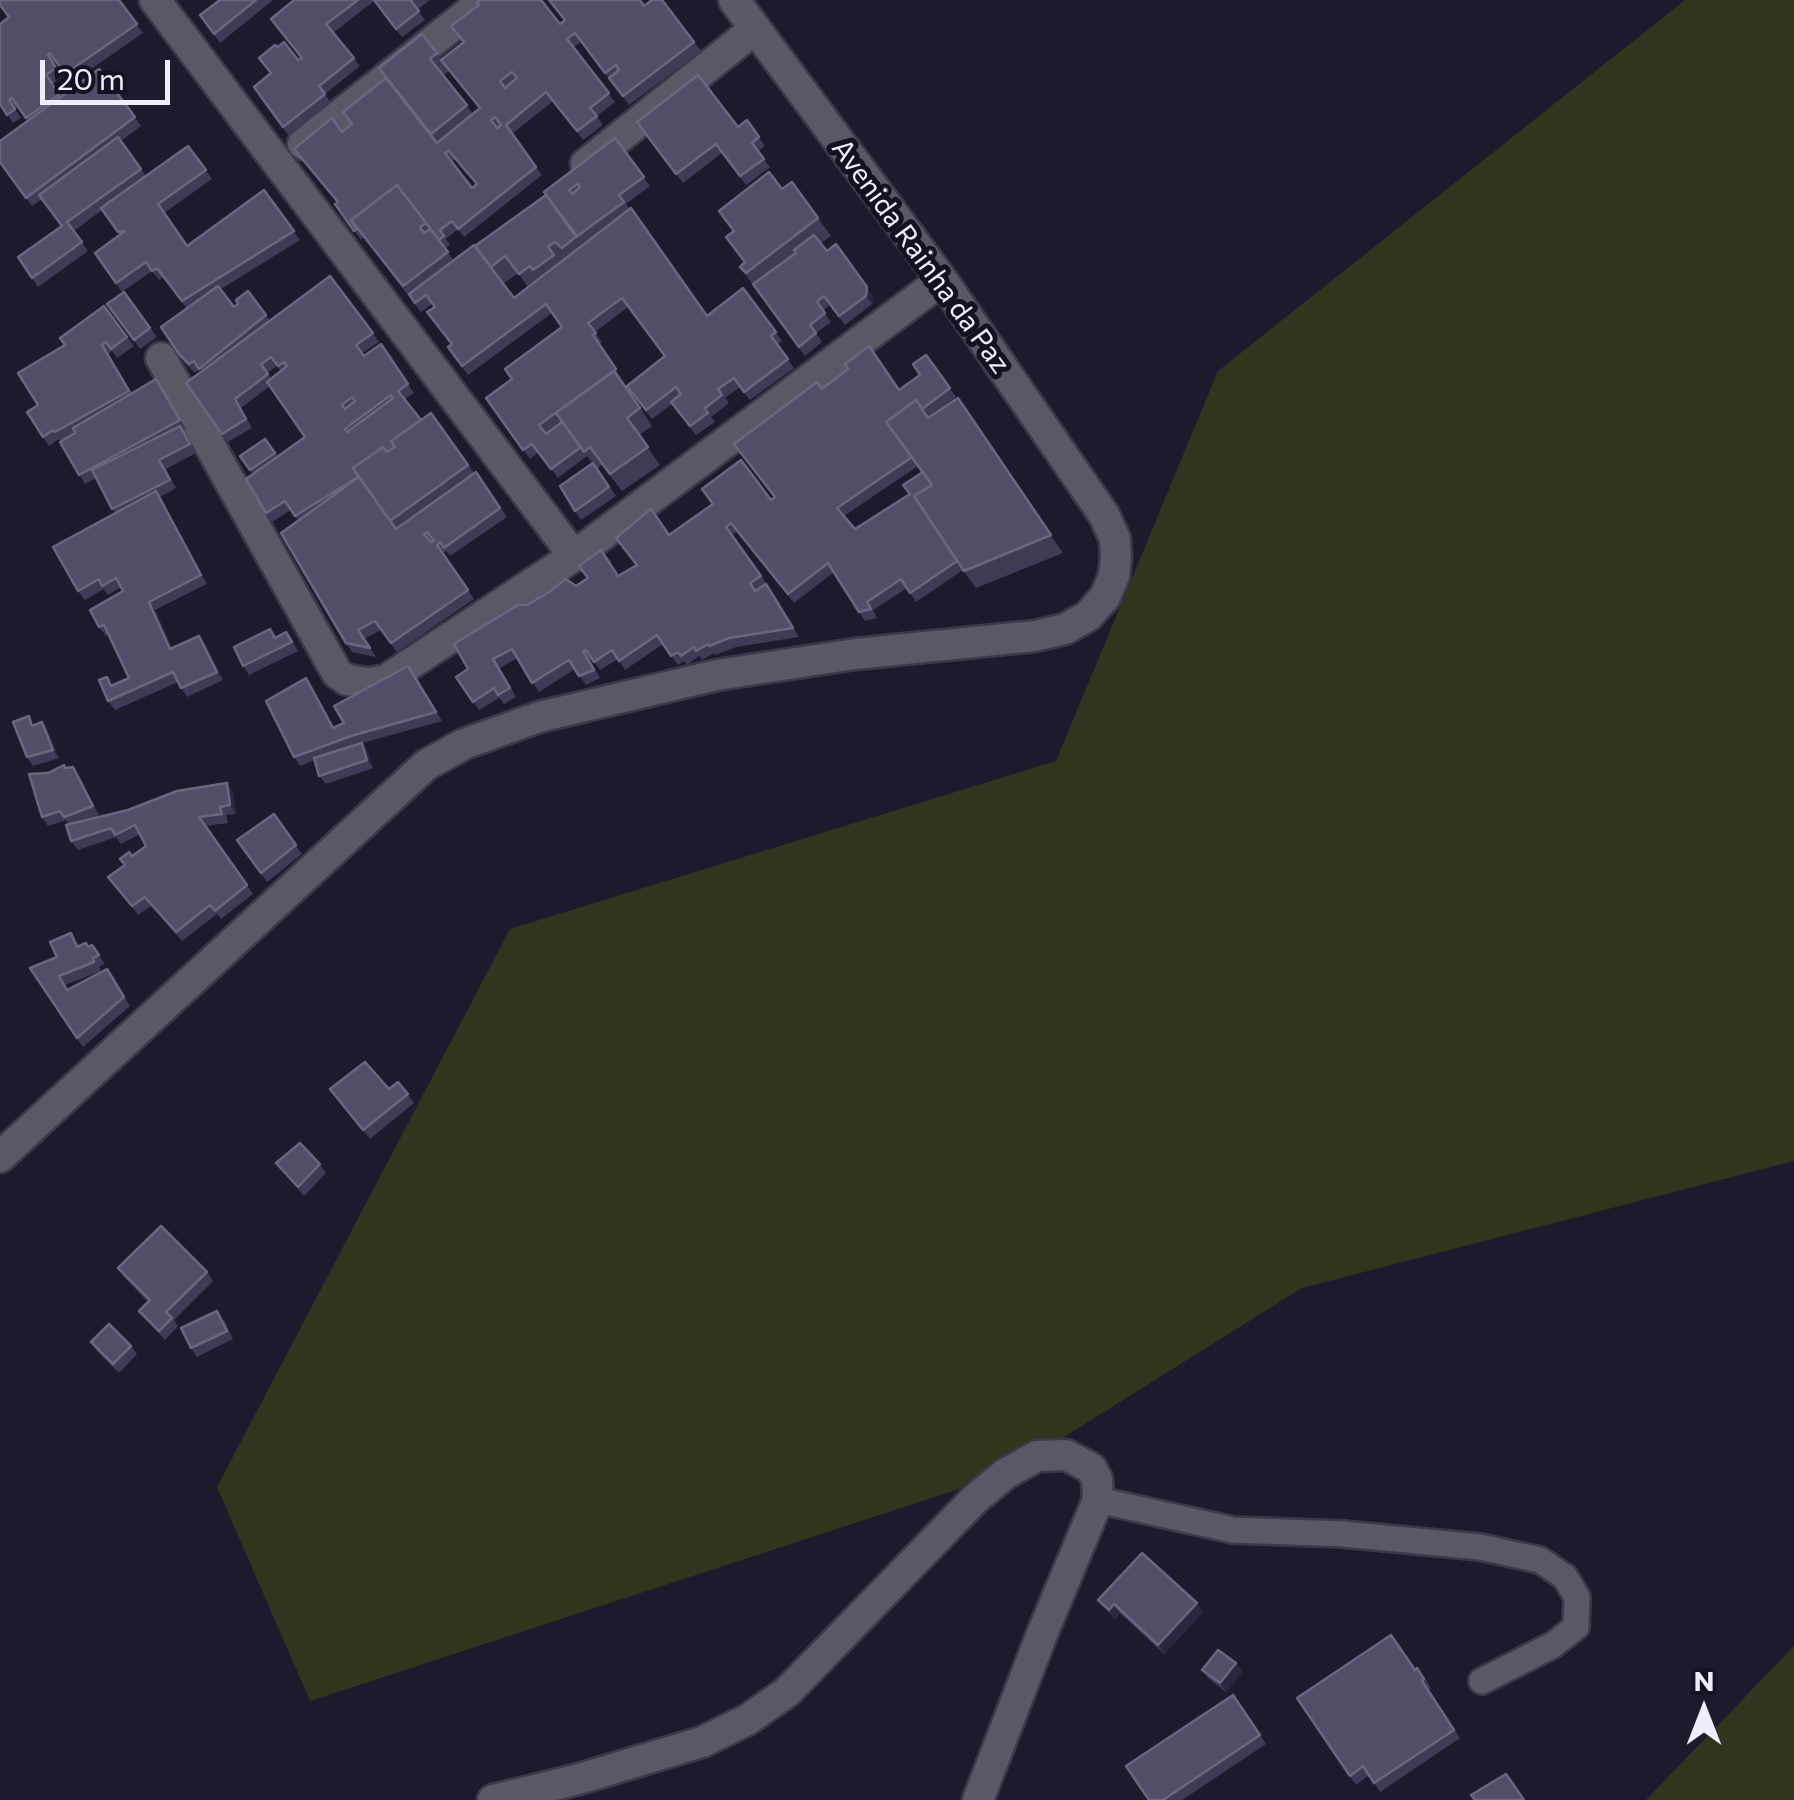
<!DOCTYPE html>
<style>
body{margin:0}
#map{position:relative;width:1794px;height:1800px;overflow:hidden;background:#1e1a2d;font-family:Commissioner,sans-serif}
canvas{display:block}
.north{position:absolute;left:1654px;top:1660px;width:100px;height:100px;-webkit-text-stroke:8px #151123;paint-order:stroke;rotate:0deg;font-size:28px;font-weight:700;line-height:40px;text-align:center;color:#efedfa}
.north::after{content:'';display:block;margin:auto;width:35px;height:45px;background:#efedfa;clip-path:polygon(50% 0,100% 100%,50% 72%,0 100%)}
.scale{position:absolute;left:40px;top:60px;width:130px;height:45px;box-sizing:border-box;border:5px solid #efedfa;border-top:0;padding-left:12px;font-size:30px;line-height:35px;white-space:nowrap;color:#efedfa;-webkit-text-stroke:8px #151123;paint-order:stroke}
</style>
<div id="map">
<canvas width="1794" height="1800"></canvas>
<div class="north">N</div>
<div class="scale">20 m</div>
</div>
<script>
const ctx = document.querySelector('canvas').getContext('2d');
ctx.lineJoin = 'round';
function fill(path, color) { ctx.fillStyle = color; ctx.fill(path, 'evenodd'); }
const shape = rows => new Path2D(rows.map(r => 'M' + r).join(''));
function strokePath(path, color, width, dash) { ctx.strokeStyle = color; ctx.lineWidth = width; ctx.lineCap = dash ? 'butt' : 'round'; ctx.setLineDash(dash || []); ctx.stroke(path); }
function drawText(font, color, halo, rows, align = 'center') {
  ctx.font = font + ' Commissioner,sans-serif'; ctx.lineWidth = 10; ctx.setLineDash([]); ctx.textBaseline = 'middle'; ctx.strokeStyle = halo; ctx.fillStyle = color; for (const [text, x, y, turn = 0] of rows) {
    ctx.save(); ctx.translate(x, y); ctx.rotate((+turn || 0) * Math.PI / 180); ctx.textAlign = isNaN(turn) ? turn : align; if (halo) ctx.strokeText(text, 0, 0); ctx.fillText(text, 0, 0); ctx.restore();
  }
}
fill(shape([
 [1685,0,1794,0,1794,1161,1302,1288,1005,1474,310,1701,217,1487,510,929,1056,761,1218,371],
 [1794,1646,1794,1800,1646,1800]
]), '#30351d');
const lane = shape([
 [1098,1500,1233,1530,1343,1534,1480,1547,1540,1560,1565,1577,1577,1597,1576,1627,1553,1645,1482,1681]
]);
const street = shape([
 [155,0,574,556],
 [303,144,485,0],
 [586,164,755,29],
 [161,358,337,673,347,680,370,683,386,680,574,556,942,280],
 [0,1157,426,765,464,744,539,717,717,675,855,654,1035,636,1065,629,1088,616,1105,597,1114,576,1116,558,1115,539,1104,515,942,280,734,0],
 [493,1800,579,1779,702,1742,747,1720,787,1692,975,1499,1005,1474,1037,1456,1066,1455,1091,1468,1097,1479,1098,1500,1042,1634,978,1800]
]);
strokePath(lane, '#3b384a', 30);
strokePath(street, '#3b384a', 35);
strokePath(lane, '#5a5766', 25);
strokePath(street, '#5a5766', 30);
fill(shape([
 [119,0,143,33,71,83,57,62,54,64,62,76,52,84,61,97,99,69,141,126,121,141,146,176,188,146,212,179,164,213,187,246,264,190,300,240,221,289,234,307,238,304,248,291,270,321,330,276,379,342,362,353,364,356,381,344,414,393,405,399,421,420,431,413,474,473,476,472,507,517,450,556,446,551,443,553,474,599,397,652,381,630,364,639,376,657,352,652,346,643,298,521,291,510,272,522,266,513,253,474,240,456,265,439,278,456,305,437,270,386,241,408,252,428,228,442,186,383,202,372,200,369,195,373,185,363,161,327,187,309,164,276,159,280,152,271,122,292,95,253,120,235,102,210,74,231,88,251,38,287,18,257,62,226,42,199,32,206,0,163,28,121,18,107,15,109,21,118,13,123,0,104,9,17],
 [277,366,281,371,271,378,267,373],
 [220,0,273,0,220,43,200,15],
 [294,0,430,0,417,10,425,20,402,37,374,1,333,33,360,66,325,94,331,103,289,136,254,87,270,74,278,47,298,60,301,59],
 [662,0,701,51,629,105,581,42,573,48,615,102,597,116,603,125,583,140,553,101,512,134,542,175,464,237,458,229,446,239,450,245,445,248,454,261,482,256,545,195,615,138,650,186,626,204,707,316,743,288,782,341,777,345,794,368,750,400,740,387,725,398,729,403,711,417,715,422,696,435,672,404,652,419,633,395,665,356,628,307,595,332,602,342,599,344,652,426,639,435,660,465,622,491,602,465,597,469,616,496,581,520,575,511,592,463,579,444,587,456,558,478,539,452,530,459,486,398,512,379,562,327,552,313,468,375,448,347,452,344,432,304,421,312,363,237,361,240,335,204,337,202,294,149,342,132,352,124,386,78,422,34,441,59,463,42,451,26,560,24,644,6],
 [449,71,480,108,473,114,443,76],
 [456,159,477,184,472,188,452,162],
 [518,273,528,287,514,298,503,284],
 [747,120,765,146,758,151,770,167,746,185,722,153,683,183,637,122,738,127],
 [792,182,831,236,821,243,873,296,872,304,845,325,830,305,823,311,831,322,816,333,822,342,805,356,740,267,745,263,733,231,719,211,782,189],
 [124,292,157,337,140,349,107,304],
 [104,306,134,346,117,358,112,351,108,354,132,393,162,388,186,429,184,430,196,453,166,469,176,488,160,497,207,584,155,610,172,648,199,636,205,644,223,680,187,697,178,682,115,710,108,701,113,685,129,678,108,634,106,636,99,627,123,591,121,587,108,595,104,589,85,600,78,591,115,513,96,478,85,484,59,439,49,446,27,412,38,405,65,345],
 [926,355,956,397,928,418,958,398,1063,553,976,588,963,570,916,602,907,588,873,610,877,618,865,621,834,572,794,603,737,532,732,535,767,584,799,637,736,647,715,655,714,653,702,660,699,656,687,665,684,661,678,665,663,644,625,670,618,659,600,670,592,659,590,660,600,678,586,685,575,669,539,692,517,658,500,668,516,697,504,704,499,698,479,710,456,677,468,669,527,605,576,586,619,576,636,565,669,535,771,500,774,497,822,389,899,390,920,375],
 [918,466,922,472,910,494,855,529,844,516],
 [270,629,276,637,292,641,298,651,249,675,243,666],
 [408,666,442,721,362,743,368,752,373,768,326,784,319,776,315,760,300,766,294,757,312,687,334,727,344,723],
 [35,725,48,731,59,758,33,766,27,757],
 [64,765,79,776,99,815,86,820,233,792,236,814,226,815,228,823,205,826,253,894,221,919,217,914,182,941,151,906,138,915,108,877,146,846,140,834,121,844,116,837,78,850,71,841,68,824,66,820,48,826,42,817,48,773],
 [274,814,302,854,267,882,237,840],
 [77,942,79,946,92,945,105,964,99,967,101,971,65,985,68,989,107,969,130,1006,83,1047,30,968,57,957],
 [398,1082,414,1103,370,1139,330,1089,389,1089],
 [276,1163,320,1164,326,1173,304,1196],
 [118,1268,207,1272,213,1281,174,1320,178,1326,165,1340,139,1311,148,1302,124,1277],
 [224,1320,233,1339,197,1357,191,1348],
 [91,1342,131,1346,137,1354,119,1373,97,1351],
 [1098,1600,1203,1612,1164,1654,1120,1613,1115,1619],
 [1236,1663,1242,1672,1226,1692,1208,1678,1202,1670],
 [1415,1670,1424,1677,1431,1688,1428,1690,1460,1738,1380,1792,1369,1775,1356,1785,1297,1698],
 [1233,1695,1266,1744,1182,1800,1149,1800]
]), '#403a57');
fill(shape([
 [867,287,873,296,872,304,866,296],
 [156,491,162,500,207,584,201,575],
 [149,602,155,610,176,657,170,649],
 [199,636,205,644,223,680,217,672],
 [42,722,48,731,59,758,53,750],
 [362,743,368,752,373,768,367,760],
 [73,767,79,776,99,815,93,806],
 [227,783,233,792,236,814,230,805],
 [1197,1603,1203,1612,1164,1654,1158,1645],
 [1114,1604,1120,1613,1115,1619,1109,1610],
 [1236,1663,1242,1672,1226,1692,1220,1683]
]), '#2b253f');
const building = shape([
 [0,0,119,0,137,24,65,74,50,53,48,55,56,68,46,75,60,94,26,118,12,98,9,100,15,109,7,115,0,104,0,24,9,17,0,5,0,0],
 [220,0,256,0,214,34,200,15,220,0],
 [294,0,358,0,326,24,354,58,319,86,325,94,283,127,254,87,271,73,259,58,275,45,278,47,284,42,298,60,302,58,271,19,294,0],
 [374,0,412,0,411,1,419,11,396,29,374,0],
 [481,0,541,0,560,24,565,20,549,0,640,0,644,6,652,0,662,0,694,42,623,96,609,78,619,70,616,65,605,73,575,33,567,39,609,93,590,108,597,116,577,131,546,92,506,125,536,167,458,229,452,221,440,230,444,236,439,240,397,185,351,220,357,229,354,231,335,204,338,202,294,149,332,118,342,132,352,124,343,112,386,78,437,143,480,108,441,60,464,42,451,26,479,5,477,3,481,0],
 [512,72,517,78,505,88,500,81,512,72],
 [495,117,501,125,497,128,491,120,495,117],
 [449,151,477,184,472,188,445,153,449,151],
 [422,34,437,53,430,59,467,105,431,134,379,68,422,34],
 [99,69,135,117,26,198,0,162,0,141,99,69],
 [698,75,738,127,747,120,759,137,752,143,764,159,740,176,716,144,676,174,637,122,698,75],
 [118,137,141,169,67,222,82,242,32,278,18,257,62,226,39,195,118,137],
 [615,138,644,177,619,195,624,202,576,237,544,192,615,138],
 [578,184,580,187,572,194,569,190,578,184],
 [188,146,206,170,158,204,187,246,264,190,294,231,182,301,157,268,152,271,146,262,116,283,95,253,125,231,118,232,101,208,188,146],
 [769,172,782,189,792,182,818,218,746,273,740,267,745,262,726,237,734,231,719,211,769,172],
 [397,185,426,223,420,227,424,233,430,229,448,252,403,286,351,220,397,185],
 [546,195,577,236,562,248,555,242,548,247,554,255,533,270,530,266,519,274,505,256,491,267,475,246,546,195],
 [631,208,707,316,743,288,776,332,771,336,788,359,744,392,734,378,718,389,722,395,705,408,708,413,690,426,671,402,681,394,676,387,646,410,627,386,665,356,622,298,588,323,596,333,593,335,616,369,539,425,546,434,562,422,581,447,551,469,532,444,523,450,486,398,512,379,505,369,562,327,546,304,462,366,448,347,452,344,427,312,435,307,426,295,415,303,409,294,474,245,514,298,631,208],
 [814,235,827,251,836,244,867,287,866,296,839,316,824,296,817,302,825,313,810,325,816,333,799,347,753,284,796,253,794,250,814,235],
 [330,276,373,333,356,345,364,356,381,344,408,384,398,391,421,420,391,441,395,447,387,452,383,447,353,468,358,477,295,516,285,501,266,513,246,479,305,437,267,382,287,366,284,362,278,366,271,357,261,364,268,374,235,399,246,419,222,434,186,383,330,276],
 [391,395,393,398,347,432,345,429,391,395],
 [352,397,355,401,345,409,342,405,352,397],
 [218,286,234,307,238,304,236,300,248,291,266,315,199,369,194,361,189,364,179,354,161,327,218,286],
 [124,292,150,328,134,340,107,304,124,292],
 [104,306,127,337,111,349,106,342,102,345,129,391,55,432,53,430,43,437,27,412,38,405,18,373,65,345,60,338,104,306],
 [869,346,899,390,920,375,913,364,926,355,950,388,922,409,916,400,886,422,912,457,837,508,855,529,910,494,903,485,923,472,932,485,914,496,957,561,910,593,901,579,867,602,871,609,859,612,828,563,788,594,731,523,726,527,761,576,750,583,755,591,766,584,793,628,729,638,709,646,708,644,696,651,694,647,681,656,678,652,671,656,657,635,619,661,612,650,594,662,586,650,583,651,594,670,579,676,569,660,532,683,512,649,493,659,510,688,498,695,494,688,473,702,456,677,468,669,454,644,518,605,527,605,549,592,566,579,576,586,588,578,579,566,601,550,618,576,637,565,616,538,651,509,669,535,713,504,702,489,741,460,771,500,775,497,734,444,817,382,822,389,848,369,845,364,869,346],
 [614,371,640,408,627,418,648,447,610,474,590,447,584,452,556,413,614,371],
 [156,379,180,420,79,475,60,442,75,433,73,428,156,379],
 [958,398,1051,535,964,571,914,496,932,485,886,422,916,400,928,418,958,398],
 [431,413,468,465,390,521,353,468,383,447,387,452,395,447,391,441,431,413],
 [180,426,190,444,159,460,170,480,112,509,92,470,180,426],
 [265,439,275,453,250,470,240,456,265,439],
 [593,463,609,487,575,511,560,486,593,463],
 [476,472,500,508,444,548,440,542,437,545,468,590,391,643,375,621,358,630,370,648,346,643,281,533,359,477,396,529,476,472],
 [427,532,434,541,431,542,424,534,427,532],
 [156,491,201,575,149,602,170,649,199,636,217,672,181,688,173,672,108,701,99,680,107,677,111,686,129,678,104,625,99,627,90,610,123,591,116,578,102,586,99,579,78,591,53,547,156,491],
 [270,629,275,638,286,632,292,642,243,666,234,647,270,629],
 [408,666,436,712,351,736,294,757,266,701,306,678,333,728,344,723,334,706,408,666],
 [29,716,32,726,42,722,53,750,27,757,13,722,29,716],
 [362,743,367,760,319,776,314,758,362,743],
 [64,765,65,768,73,767,93,806,64,817,60,811,42,817,29,774,48,773,64,765],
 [227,783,230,805,220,807,222,814,199,817,247,885,215,911,210,905,176,932,145,897,132,906,108,877,125,865,120,859,129,852,132,856,146,846,135,825,115,835,111,828,71,841,66,825,128,810,177,791,227,783],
 [274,814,296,845,261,873,237,840,274,814],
 [71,933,77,947,86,943,88,947,92,945,99,955,93,958,94,962,59,976,67,990,107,969,124,997,77,1038,30,968,57,957,50,942,71,933],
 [365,1062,389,1089,398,1082,408,1094,363,1130,330,1089,365,1062],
 [300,1143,320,1164,298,1187,276,1163,300,1143],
 [161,1226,207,1272,166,1312,172,1318,159,1331,139,1311,150,1300,118,1268,161,1226],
 [217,1311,227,1331,191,1348,181,1328,217,1311],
 [109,1324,131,1346,113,1364,91,1342,109,1324],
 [1142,1553,1197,1603,1158,1645,1114,1604,1109,1610,1098,1600,1142,1553],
 [1391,1635,1415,1670,1417,1668,1424,1679,1422,1681,1454,1730,1374,1783,1363,1766,1350,1776,1297,1698,1391,1635],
 [1218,1650,1236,1663,1220,1683,1202,1670,1218,1650],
 [1233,1695,1260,1735,1163,1800,1149,1800,1126,1766,1233,1695],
 [1506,1774,1524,1800,1475,1800,1471,1795,1506,1774]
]);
fill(building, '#534d69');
strokePath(building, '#6b6680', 2.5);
drawText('28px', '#efedfa', '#151123', [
 ["Avenida Rainha da Paz",921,256,54]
]);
</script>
